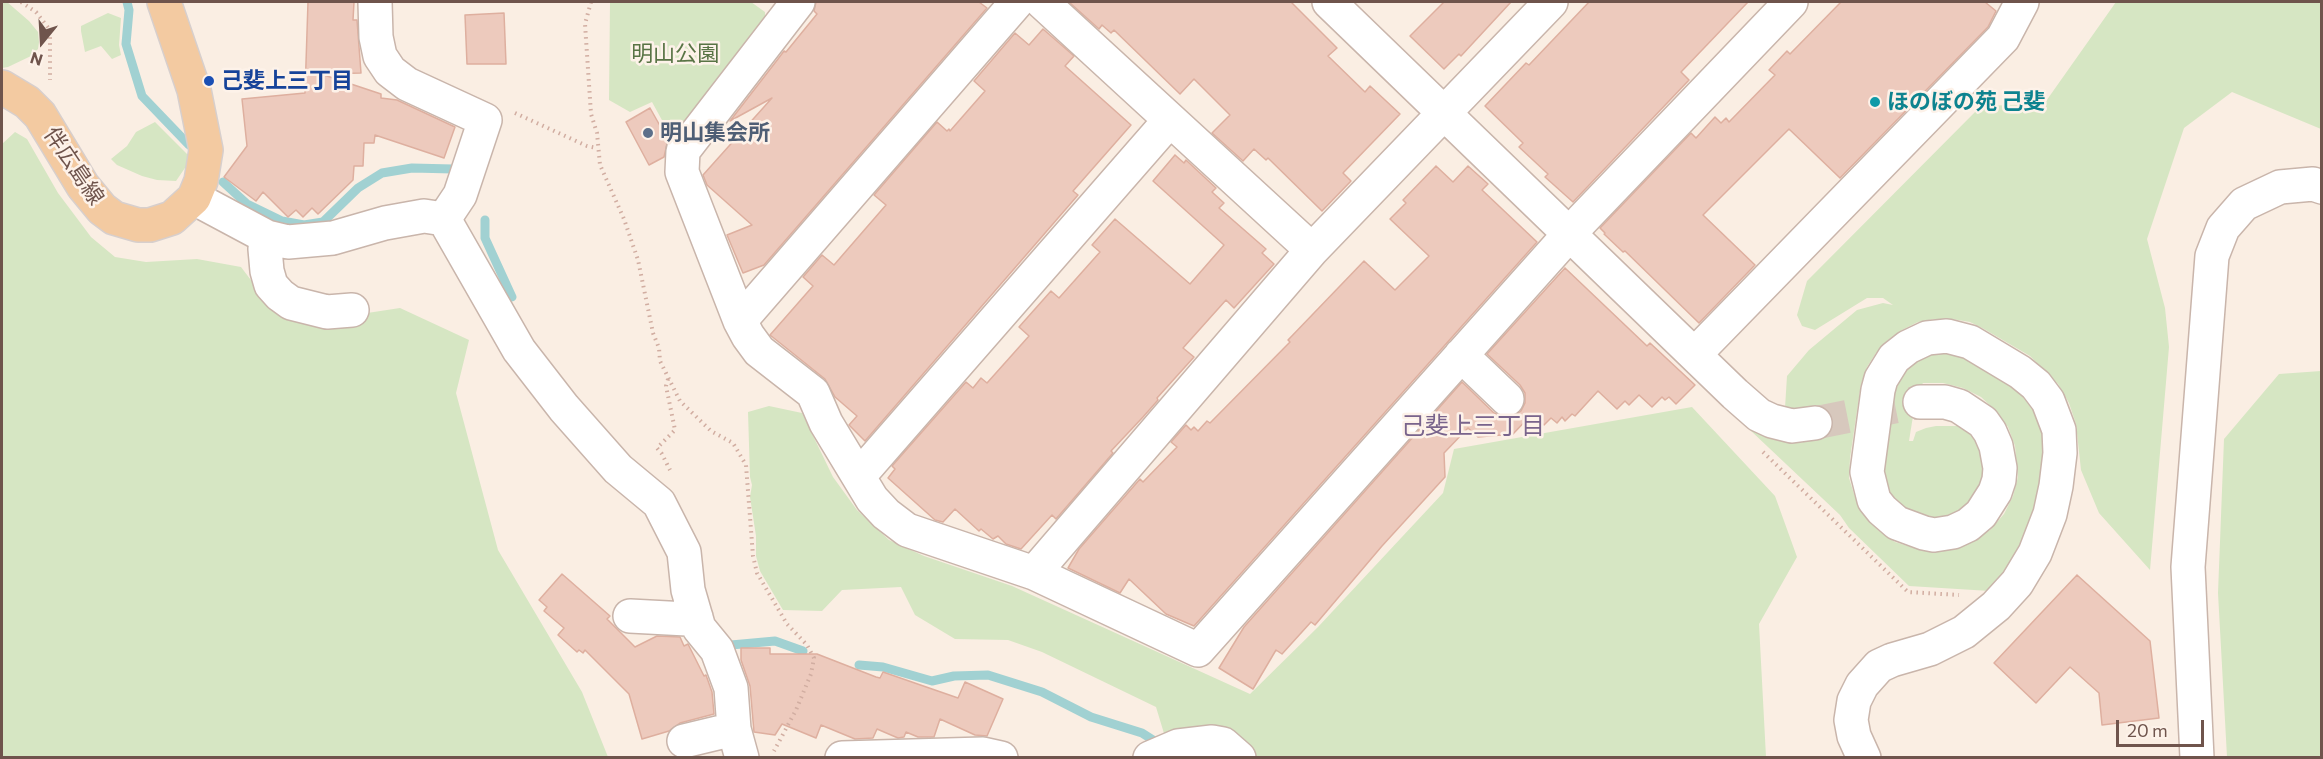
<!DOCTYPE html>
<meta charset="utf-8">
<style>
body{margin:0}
#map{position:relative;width:2323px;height:759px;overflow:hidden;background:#faeee3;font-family:Commissioner,sans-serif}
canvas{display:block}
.frame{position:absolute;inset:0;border:3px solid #6f544c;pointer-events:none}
.north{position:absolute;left:12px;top:12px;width:60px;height:60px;-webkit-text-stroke:4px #fdf2e9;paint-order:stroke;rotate:198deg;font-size:16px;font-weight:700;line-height:24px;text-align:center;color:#6f544c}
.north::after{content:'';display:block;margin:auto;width:21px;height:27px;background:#6f544c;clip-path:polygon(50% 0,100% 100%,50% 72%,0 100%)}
.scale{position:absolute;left:2116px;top:720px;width:88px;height:27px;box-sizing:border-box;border:3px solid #6f544c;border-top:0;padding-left:8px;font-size:18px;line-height:21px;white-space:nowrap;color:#6f544c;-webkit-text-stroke:4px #fdf2e9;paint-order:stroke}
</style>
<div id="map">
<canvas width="2323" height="759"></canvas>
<div class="frame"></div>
<div class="north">N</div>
<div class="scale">20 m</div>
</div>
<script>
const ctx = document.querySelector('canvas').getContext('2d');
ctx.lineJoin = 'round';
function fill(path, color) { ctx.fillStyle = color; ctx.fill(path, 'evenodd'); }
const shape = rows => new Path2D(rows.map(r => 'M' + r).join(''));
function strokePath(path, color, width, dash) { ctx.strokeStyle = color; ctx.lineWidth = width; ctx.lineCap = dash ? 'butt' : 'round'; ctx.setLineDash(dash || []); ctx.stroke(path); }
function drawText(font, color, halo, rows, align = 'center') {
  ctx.font = font + ' Commissioner,"Noto Sans JP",sans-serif'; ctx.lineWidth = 5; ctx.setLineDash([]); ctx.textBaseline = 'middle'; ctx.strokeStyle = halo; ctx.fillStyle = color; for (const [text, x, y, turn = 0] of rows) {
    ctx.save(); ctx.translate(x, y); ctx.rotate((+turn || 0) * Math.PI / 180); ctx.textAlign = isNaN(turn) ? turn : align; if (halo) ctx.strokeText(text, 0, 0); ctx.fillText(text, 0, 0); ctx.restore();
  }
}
fill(shape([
 [2,2,7,2,29,21,38,32,39,42,38,49,31,56,8,67,2,68],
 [610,2,751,2,765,12,765,29,674,142,652,102,630,112,609,100],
 [2116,2,2321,2,2321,129,2232,92,2184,128,2147,239,2165,308,2169,347,2150,570,2099,513,2081,470,2076,424,2069,403,2058,384,2030,356,1984,329,1970,322,1952,319,1935,319,1918,322,1902,330,1888,340,1876,353,1867,367,1861,384,1850,458,1849,478,1855,497,1864,515,1878,530,1895,542,1914,548,1934,551,1954,549,1973,541,1990,530,2004,514,2013,496,2018,477,2015,446,2008,427,1996,411,1981,397,1963,388,1943,383,1923,383,1917,391,1909,441,1913,441,1916,432,1926,428,1936,426,1956,426,1958,421,1967,426,1984,450,1985,481,1968,508,1940,520,1909,515,1887,492,1883,472,1895,392,1903,373,1910,365,1919,359,1938,352,1949,353,1968,359,2010,384,2020,393,2038,417,2043,431,2044,446,2041,486,2027,535,2004,574,1990,591,1909,586,1849,528,1840,515,1750,430,1752,428,1784,442,1798,443,1815,440,1822,405,1801,408,1785,408,1787,376,1809,350,1857,310,1883,303,1893,305,1883,298,1867,298,1815,330,1802,326,1797,315,1807,281,1981,106,2044,104],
 [108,13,121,18,119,45,121,55,112,59,101,46,85,52,81,31,81,26],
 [155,122,189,156,187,165,176,181,157,180,142,176,117,165,111,159,127,146,136,132],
 [15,132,27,139,58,193,91,237,115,257,146,262,197,259,241,267,269,304,328,319,400,308,469,340,456,393,498,550,582,692,608,757,2,757,2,144],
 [2321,371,2321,757,2227,757,2218,593,2224,439,2279,374],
 [769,406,802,413,833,477,857,510,889,540,924,556,1012,586,1250,694,1318,627,1443,493,1454,449,1692,407,1775,496,1797,557,1759,624,1766,757,1251,758,1166,740,1156,707,1042,652,1008,640,955,639,915,615,901,587,842,590,822,611,783,610,760,571,756,556,756,536,750,497,752,485,750,477,748,412]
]), '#d6e6c3');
strokePath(shape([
 [127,2,129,10,126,44,142,96,189,145],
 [223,182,247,204,282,221,304,225,323,222,358,188,382,173,412,168,453,169],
 [485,220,485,238,512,297],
 [731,645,775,641,803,651],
 [859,665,883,667,932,681,954,676,988,675,1042,692,1091,717,1142,733,1153,740]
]), '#a1d1d2', 9);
const building = shape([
 [308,2,354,2,353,20,357,20,361,73,321,74,381,94,381,98,397,100,455,127,444,158,375,135,374,143,364,143,363,166,354,166,353,180,318,214,312,208,303,217,296,210,288,217,263,192,256,201,224,177,247,146,242,99,305,93,308,2],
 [816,2,979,2,987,8,764,265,743,273,727,235,752,225,707,185,703,175,772,98,730,121,778,59,784,51,786,52,817,14,814,11,816,2],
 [1069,2,1291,2,1337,48,1328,56,1365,92,1370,86,1400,114,1343,173,1351,181,1322,211,1268,158,1266,160,1254,149,1243,161,1212,133,1230,115,1194,79,1180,94,1114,30,1111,33,1102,25,1099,29,1069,2],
 [1444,2,1511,2,1461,56,1459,54,1444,69,1410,36,1444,2],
 [1589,2,1748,2,1681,72,1689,80,1573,202,1545,177,1548,174,1519,147,1523,143,1485,106,1526,63,1529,65,1589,2],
 [1841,2,1985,2,1996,11,1988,27,1840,178,1789,129,1703,215,1755,265,1699,323,1625,251,1623,252,1604,234,1605,233,1600,228,1691,133,1696,138,1715,117,1721,123,1726,118,1729,122,1775,75,1769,70,1787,51,1790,54,1841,2],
 [504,13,506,64,467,64,465,15,504,13],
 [1043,29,1074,56,1065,66,1131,125,1073,191,1078,195,865,441,849,425,857,416,835,397,825,379,770,335,813,286,803,277,822,255,834,265,886,205,874,195,937,122,947,131,949,129,950,131,985,91,974,81,1015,33,1029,45,1043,29],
 [650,108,668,140,664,157,649,165,626,122,650,108],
 [1175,155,1184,163,1186,160,1216,188,1212,192,1224,203,1219,208,1266,249,1262,253,1274,264,1234,308,1226,300,1183,348,1194,357,1157,398,1158,400,1143,417,1111,451,1113,453,1056,519,1052,515,1021,549,1006,544,998,536,993,539,981,529,979,531,955,509,943,522,935,520,888,478,895,469,892,466,966,382,973,388,981,378,987,383,1029,336,1019,327,1051,291,1059,298,1100,252,1092,245,1115,219,1190,284,1224,245,1153,181,1175,155],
 [1436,166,1453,182,1468,166,1488,184,1482,190,1537,242,1194,626,1166,614,1129,579,1120,593,1068,568,1079,549,1140,479,1143,482,1177,447,1171,442,1186,425,1191,430,1194,427,1198,431,1207,421,1210,423,1290,342,1288,340,1364,261,1395,290,1429,256,1390,219,1406,203,1403,200,1436,166],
 [1565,268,1647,346,1650,343,1695,385,1676,404,1669,397,1665,400,1662,397,1652,407,1639,395,1629,405,1625,401,1617,409,1598,391,1575,416,1572,414,1565,421,1562,417,1557,423,1551,418,1544,425,1532,414,1513,434,1478,437,1468,428,1444,453,1445,477,1382,546,1315,625,1311,622,1282,654,1276,650,1253,689,1219,668,1244,627,1462,382,1494,413,1502,417,1512,417,1521,411,1525,403,1525,393,1520,385,1487,354,1565,268],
 [562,574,610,616,607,619,635,647,657,636,680,637,684,646,688,644,704,676,706,675,712,692,714,714,680,723,669,731,642,739,629,694,585,650,583,653,579,650,577,652,558,635,564,628,544,611,547,607,539,600,562,574],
 [2077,575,2150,641,2159,718,2102,725,2099,693,2070,667,2036,703,1994,663,2077,575],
 [741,648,770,648,770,654,817,654,876,677,880,678,883,672,958,698,965,682,1003,699,987,736,975,735,940,719,934,737,918,737,906,732,904,737,898,738,877,729,873,738,855,739,821,725,816,738,782,724,775,735,754,732,750,686,741,660,741,648]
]);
fill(building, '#edcabd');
strokePath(building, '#deaf9f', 1.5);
strokePath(shape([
 [1815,423,1920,402]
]), '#d7c8bd', 33, [33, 16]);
const minor = shape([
 [375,2,376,37,380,56,390,71,407,84,485,120,460,195,444,219],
 [798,2,683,151,682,172,740,321,748,336,759,351,813,393,826,423,872,499,886,514,907,530,1034,573,1198,650,1582,220,1791,2],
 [1042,2,1312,250],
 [1329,2,1735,394,1759,415,1772,421,1792,426,1815,423],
 [194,198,267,237,288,242,333,238,385,223,424,216,444,219,519,350,564,408,618,469,659,503,684,552,688,590,699,628,717,650,731,688,734,729,742,758],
 [267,237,265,249,267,271,271,285,280,295,291,303,327,312,352,310],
 [740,321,1017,2],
 [1695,354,2003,38,2022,2],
 [1461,355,1507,399],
 [859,476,1169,121],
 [1034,573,1312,250,1551,2],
 [630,616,687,619,696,617],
 [684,741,734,729],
 [842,758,983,754,1001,758],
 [1150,758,1178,746,1212,742,1223,744,1239,758],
 [1864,758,1854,736,1851,720,1854,701,1862,685,1879,666,1892,660,1930,649,1964,632,1996,606,2017,583,2035,553,2050,514,2056,486,2060,453,2059,430,2048,401,2036,385,2020,372,1970,342,1947,336,1927,338,1908,347,1894,358,1881,379,1878,390,1867,472,1874,500,1882,510,1897,523,1924,533,1934,535,1953,532,1968,525,1981,514,1995,492,1999,480,2000,468,1996,446,1990,432,1983,422,1959,406,1945,402,1920,402],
 [2197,758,2188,567,2212,256,2223,228,2244,204,2280,187,2313,184,2322,187]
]);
const major = shape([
 [2,87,27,102,40,115,83,186,102,209,114,218,138,225,150,225,172,218,194,198,201,181,206,150,194,90,164,2]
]);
strokePath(minor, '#c9b5ab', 36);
strokePath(major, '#d7cfcd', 36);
strokePath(shape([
 [21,2,36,12,50,30,50,80],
 [591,2,585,24,591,114,597,133,600,165,624,219,638,260,653,333,659,348,660,361,680,401,711,431,733,443,746,465,753,556,757,573,787,624,807,645,814,658,811,674,796,710,774,751],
 [515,113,587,146,597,148],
 [668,379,666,386,675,430,657,448,662,454,670,470],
 [1763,452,1908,592,1959,595]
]), '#d1ada1', 4, [1.5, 4.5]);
strokePath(minor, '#fff', 33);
strokePath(major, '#f3caa1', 33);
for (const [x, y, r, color] of [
 [209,81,6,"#1a4fb4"],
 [1875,102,6,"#0f9aa8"],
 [648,133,6,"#5c6f8a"]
]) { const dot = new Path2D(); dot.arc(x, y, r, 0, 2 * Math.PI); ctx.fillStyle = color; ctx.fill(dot); strokePath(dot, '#fdf2e9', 2); }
drawText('22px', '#597445', '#fdf2e9', [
 ["明山公園",675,54]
]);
drawText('bold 22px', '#164399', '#fdf2e9', [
 ["己斐上三丁目",221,81]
], 'left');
drawText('bold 22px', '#0d838f', '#fdf2e9', [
 ["ほのぼの苑 己斐",1887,102]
], 'left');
drawText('bold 22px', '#4e5e75', '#fdf2e9', [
 ["明山集会所",660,133]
], 'left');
drawText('22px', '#6f544c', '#fdf2e9', [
 ["伴広島線",74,166,56]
]);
drawText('24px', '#79648c', '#fdf2e9', [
 ["己斐上三丁目",1473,426]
]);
</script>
